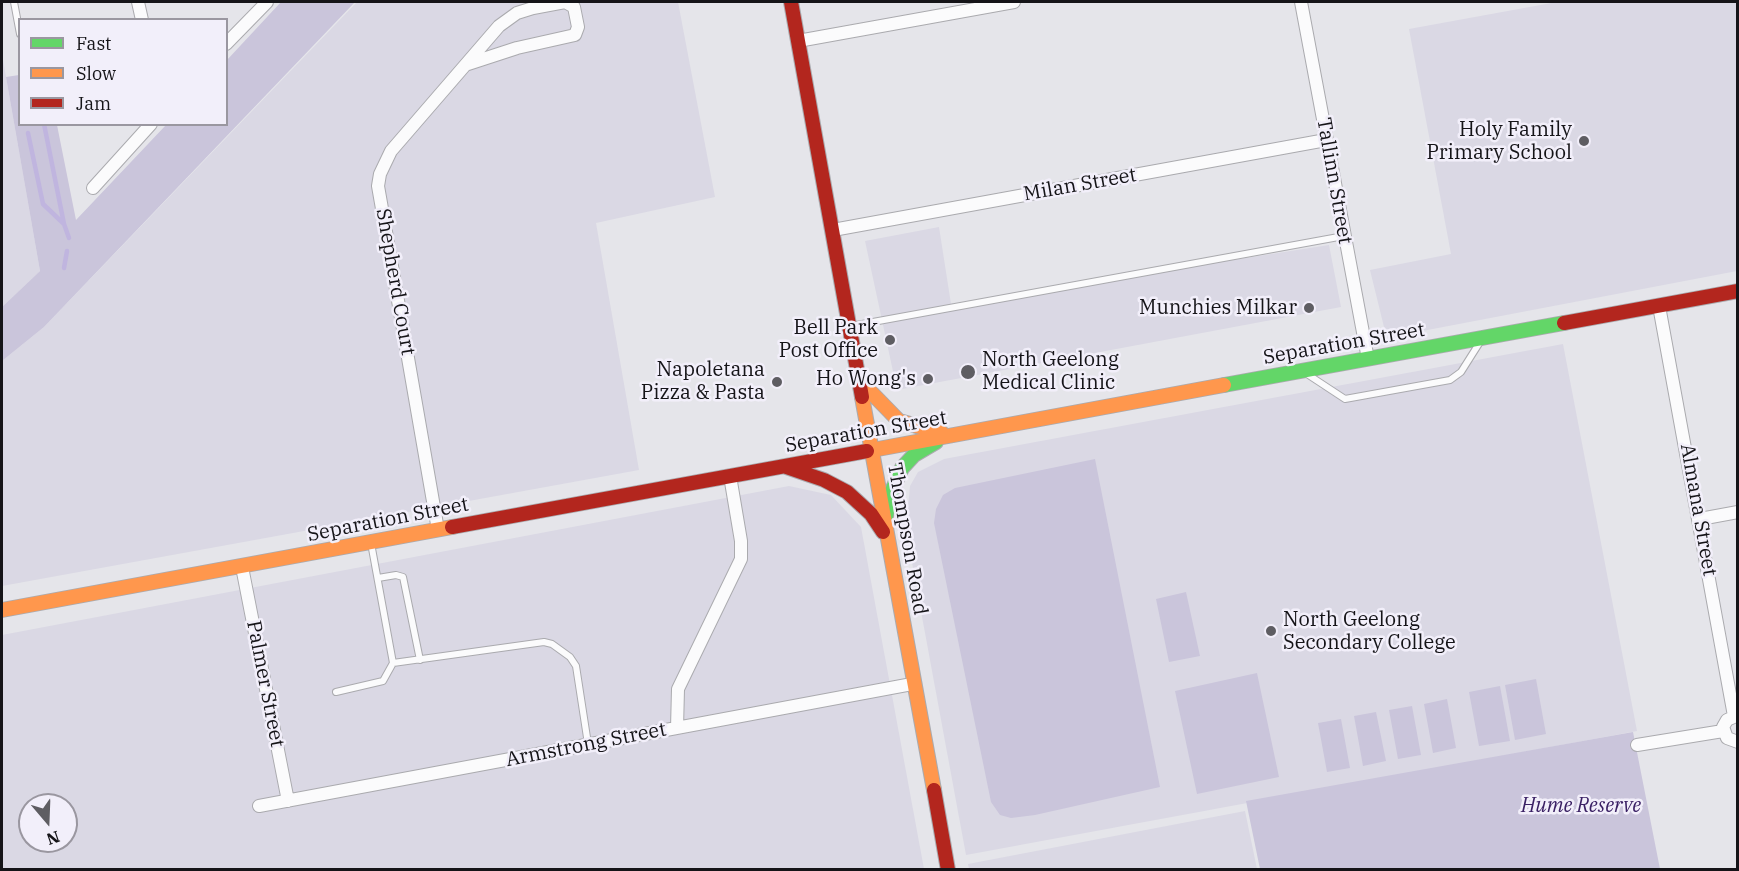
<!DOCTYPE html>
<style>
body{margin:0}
#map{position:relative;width:1739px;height:871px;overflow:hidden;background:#e5e5ea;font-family:"IBM Plex Serif",serif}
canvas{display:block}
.frame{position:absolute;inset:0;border:3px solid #151418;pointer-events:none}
.legend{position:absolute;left:18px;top:18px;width:210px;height:108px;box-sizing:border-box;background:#f2effa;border:2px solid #9a97a0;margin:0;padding:8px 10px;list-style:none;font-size:18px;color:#151418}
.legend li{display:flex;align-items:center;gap:12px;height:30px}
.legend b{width:30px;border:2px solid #9a97a0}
.north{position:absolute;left:18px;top:793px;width:60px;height:60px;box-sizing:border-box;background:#f2effa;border:2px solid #9a97a0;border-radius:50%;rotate:161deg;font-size:16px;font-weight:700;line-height:24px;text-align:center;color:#151418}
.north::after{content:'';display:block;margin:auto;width:21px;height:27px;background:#5e5d62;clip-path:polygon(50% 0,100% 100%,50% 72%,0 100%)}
</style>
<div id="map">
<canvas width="1739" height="871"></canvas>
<div class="frame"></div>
<ul class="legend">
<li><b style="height:8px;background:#63d668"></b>Fast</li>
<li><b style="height:8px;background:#ff974d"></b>Slow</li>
<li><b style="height:8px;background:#b3261e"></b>Jam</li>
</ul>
<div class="north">N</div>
</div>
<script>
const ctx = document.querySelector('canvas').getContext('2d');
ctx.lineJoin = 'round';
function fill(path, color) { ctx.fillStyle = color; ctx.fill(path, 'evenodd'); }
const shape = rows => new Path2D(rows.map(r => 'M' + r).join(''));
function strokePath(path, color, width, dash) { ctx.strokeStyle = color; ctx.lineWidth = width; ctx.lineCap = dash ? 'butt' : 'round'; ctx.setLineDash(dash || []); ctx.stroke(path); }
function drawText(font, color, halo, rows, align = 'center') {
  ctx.font = font + ' "IBM Plex Serif",serif'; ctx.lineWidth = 5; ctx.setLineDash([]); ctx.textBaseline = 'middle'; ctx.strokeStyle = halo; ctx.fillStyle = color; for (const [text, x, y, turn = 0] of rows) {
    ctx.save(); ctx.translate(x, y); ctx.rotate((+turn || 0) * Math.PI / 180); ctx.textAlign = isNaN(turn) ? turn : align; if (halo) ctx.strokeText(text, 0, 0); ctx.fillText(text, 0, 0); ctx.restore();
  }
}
fill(shape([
 [357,2,678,2,715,197,596,223,639,470,2,586,2,361,44,327],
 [1557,2,1737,2,1737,271,1396,336,1384,327,1370,270,1451,254,1409,29],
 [2,54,40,271,2,307],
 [939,227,951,304,1329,245,1341,307,897,390,865,241],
 [1563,344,1637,731,966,855,906,530,910,486,918,472,944,459],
 [789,486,831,495,861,527,924,869,2,870,2,635],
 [30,805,66,805,66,841,30,841],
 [1245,811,1257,869,969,869,968,864]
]), '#dad8e4');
fill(shape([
 [281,2,355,2,44,327,2,361,2,307,40,271,6,77,19,75,20,124,57,125,76,220,166,125,226,124,227,60],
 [1095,459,1160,787,1035,815,1011,818,1000,815,991,802,934,523,936,509,943,495,955,488],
 [1186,592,1200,656,1169,662,1156,599],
 [1257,673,1279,777,1197,794,1175,691],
 [1536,679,1546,734,1515,740,1505,685],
 [1500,686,1510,741,1479,746,1469,692],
 [1447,699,1456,748,1433,753,1424,704],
 [1412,706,1421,755,1398,759,1389,710],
 [1376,712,1386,761,1363,766,1354,716],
 [1341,719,1350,768,1327,772,1318,723],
 [1633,732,1660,869,1260,869,1246,801]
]), '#cac5db');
strokePath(shape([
 [44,124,64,224],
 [28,133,43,204,64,224,69,238],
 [64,268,67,251]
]), '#c0b5df', 4.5);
const lane = shape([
 [14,2,20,34],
 [851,326,1344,236],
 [1307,374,1345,399,1450,380,1461,372,1480,342],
 [378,578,396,575,403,577,420,660],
 [393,663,544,642,552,644,570,657,576,666,588,744],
 [336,692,383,681,393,663,371,543]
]);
const street = shape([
 [138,2,142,20],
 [1301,2,1368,359],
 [798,41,1014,2],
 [226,44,267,2],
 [93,188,151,124],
 [833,230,1326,140],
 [1659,306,1734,716],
 [1700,519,1738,512],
 [438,530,381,203,378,186,380,174,391,151,499,26,517,13,533,8,565,2,574,7,578,27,575,35,517,48,468,64],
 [242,567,288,801],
 [1738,715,1727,720,1723,727,1727,738,1738,742],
 [677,728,678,689,741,559,741,541,730,476],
 [1637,745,1723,731],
 [259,806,912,684]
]);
const fast = shape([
 [1224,385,1564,323],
 [886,516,891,493,902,468,914,455,936,442]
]);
const slow = shape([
 [861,382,899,421,942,433],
 [862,397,934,790],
 [867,451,1224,385],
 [2,610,452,527]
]);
const jam = shape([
 [791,2,862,397],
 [1564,323,1738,291],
 [786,467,824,480,847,492,871,514,883,532],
 [452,527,867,451],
 [934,790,948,870]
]);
strokePath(lane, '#aaaaae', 8);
strokePath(street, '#aaaaae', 14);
strokePath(fast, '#aaaaae', 16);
strokePath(slow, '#aaaaae', 16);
strokePath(jam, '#aaaaae', 16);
strokePath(lane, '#fbfbfc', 6);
strokePath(street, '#fbfbfc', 12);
strokePath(fast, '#63d668', 14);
strokePath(slow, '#ff974d', 14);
strokePath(jam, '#b3261e', 14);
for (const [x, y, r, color] of [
 [1584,141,6,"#5e5d62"],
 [1309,308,6,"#5e5d62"],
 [890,340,6,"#5e5d62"],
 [968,372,8,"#5e5d62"],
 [928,379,6,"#5e5d62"],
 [777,382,6,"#5e5d62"],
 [1271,631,6,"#5e5d62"]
]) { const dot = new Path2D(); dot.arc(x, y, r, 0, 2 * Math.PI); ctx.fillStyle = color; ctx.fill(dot); strokePath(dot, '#f2effa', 2); }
drawText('20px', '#151418', '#f2effa', [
 ["Holy Family",1572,130],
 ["Primary School",1572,153],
 ["Munchies Milkar",1297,308],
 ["Bell Park",878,328],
 ["Post Office",878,351],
 ["North Geelong",982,360,"left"],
 ["Medical Clinic",982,383,"left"],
 ["Napoletana",765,370],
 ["Pizza & Pasta",765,393],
 ["Ho Wong's",916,379],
 ["North Geelong",1283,620,"left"],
 ["Secondary College",1283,643,"left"]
], 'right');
drawText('20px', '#151418', '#f2effa', [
 ["Tallinn Street",1334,181,80],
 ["Milan Street",1080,185,-10],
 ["Shepherd Court",395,282,80],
 ["Separation Street",1344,344,-10],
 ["Separation Street",866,432,-10],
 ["Almana Street",1698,510,80],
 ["Separation Street",388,520,-11],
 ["Thompson Road",907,539,80],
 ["Palmer Street",265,684,79],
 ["Armstrong Street",586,745,-11]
]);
drawText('italic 20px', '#3a2064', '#f2effa', [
 ["Hume Reserve",1581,806]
]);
</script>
